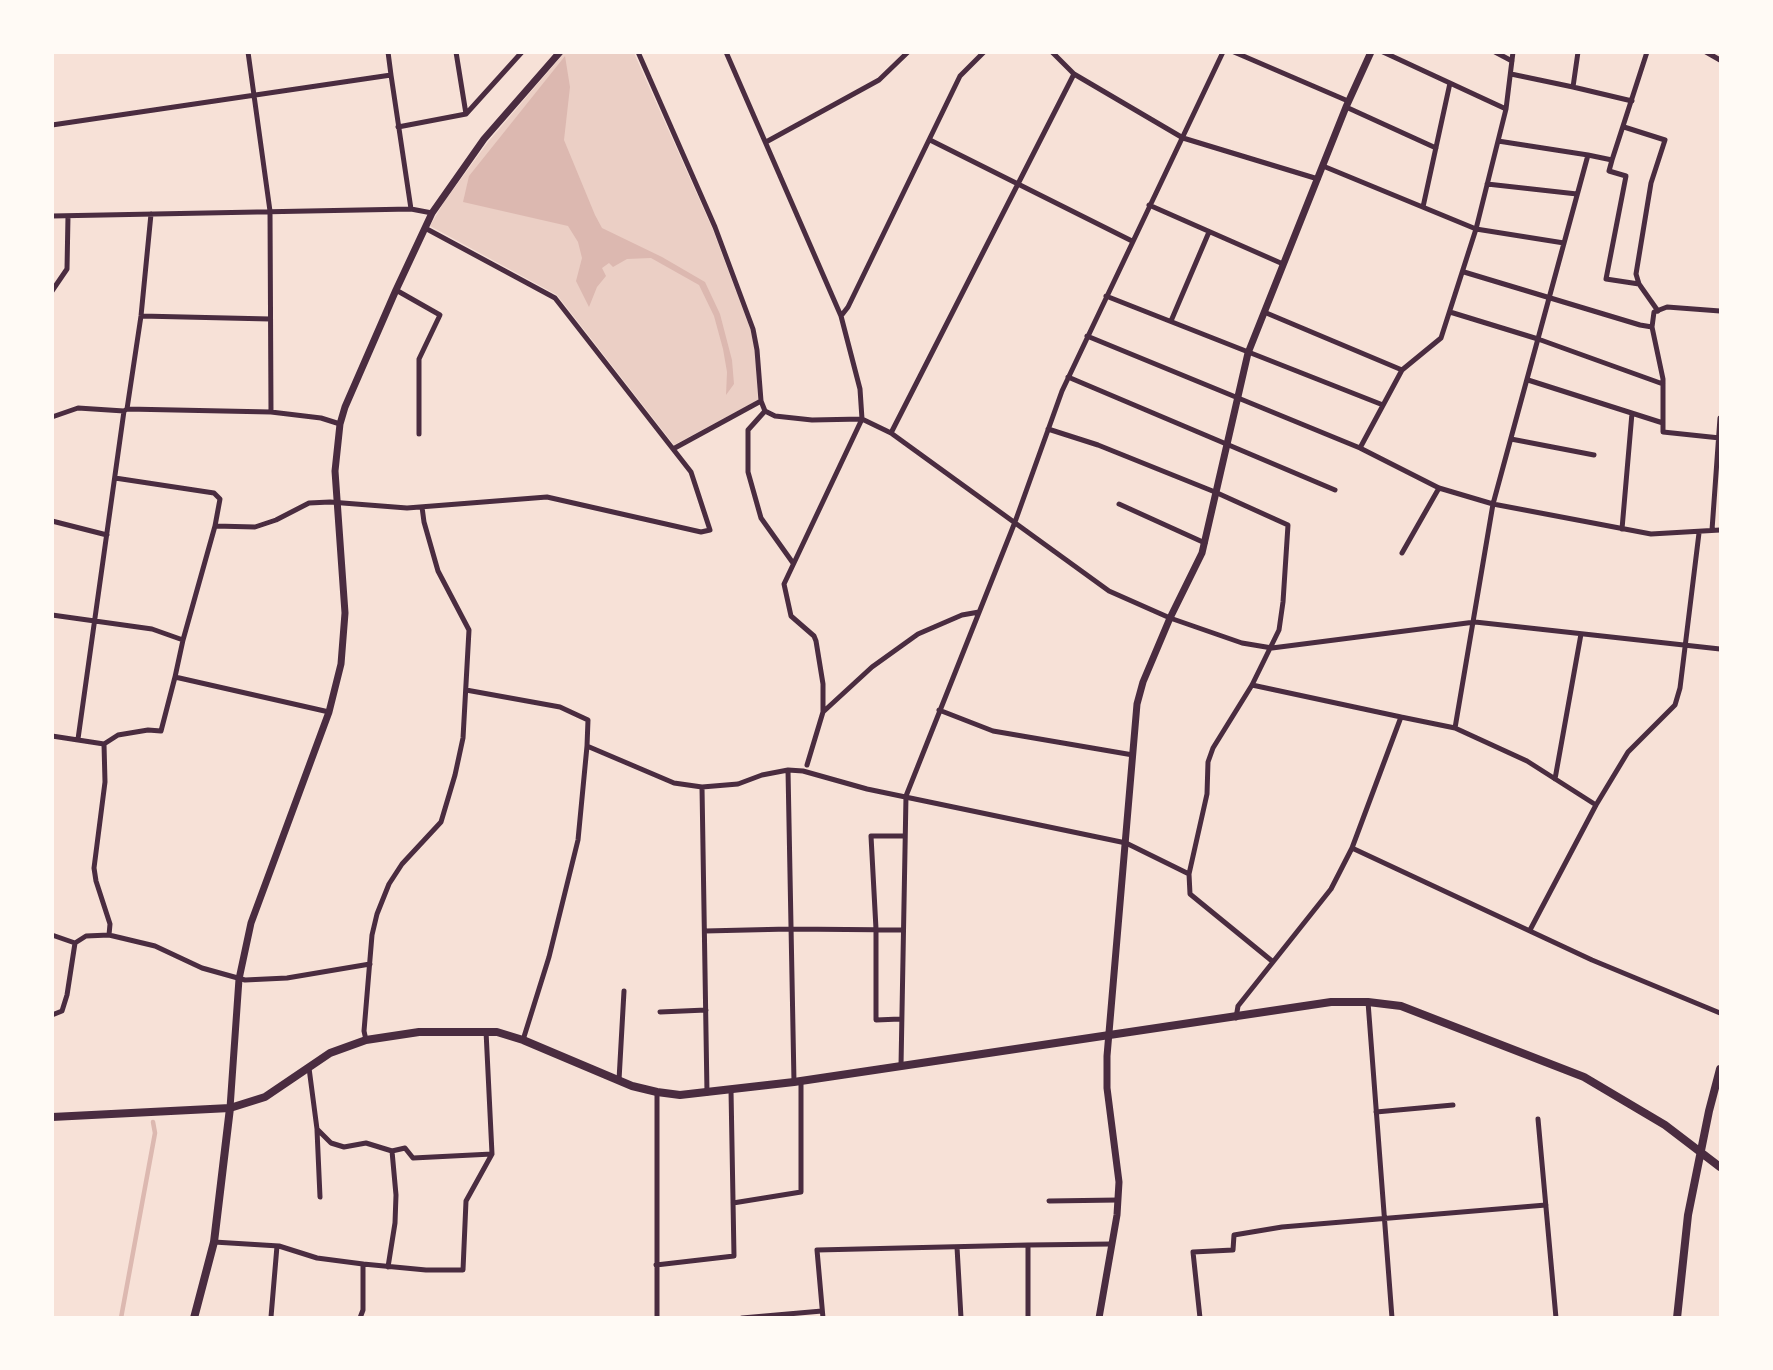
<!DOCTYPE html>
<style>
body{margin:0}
#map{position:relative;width:1773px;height:1370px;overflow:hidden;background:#f7e1d7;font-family:"Roboto Serif",serif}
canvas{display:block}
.frame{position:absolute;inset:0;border:54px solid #fffaf5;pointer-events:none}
</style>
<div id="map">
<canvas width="1773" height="1370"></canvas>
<div class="frame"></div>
</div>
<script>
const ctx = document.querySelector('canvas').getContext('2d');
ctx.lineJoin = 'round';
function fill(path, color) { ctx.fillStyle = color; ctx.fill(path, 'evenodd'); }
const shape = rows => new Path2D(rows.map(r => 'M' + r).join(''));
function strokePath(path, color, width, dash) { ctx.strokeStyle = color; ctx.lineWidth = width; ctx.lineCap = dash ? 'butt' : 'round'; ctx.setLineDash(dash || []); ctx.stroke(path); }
fill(shape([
 [564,53,634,53,713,230,751,331,755,351,758,400,674,445,557,295,430,226,444,202,488,142]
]), '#ebcfc5');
fill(shape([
 [565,56,570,87,564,140,595,215,602,228,662,257,705,282,720,314,732,360,734,384,726,395,727,372,723,349,714,316,699,285,651,258,627,259,613,267,609,263,602,268,606,276,597,287,589,307,576,281,582,258,578,242,568,226,463,202,469,176]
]), '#dcb8b0');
strokePath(shape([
 [121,1318,155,1133,153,1122]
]), '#dcb8b0', 4.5);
strokePath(shape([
 [248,52,270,211,271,412],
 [388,52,391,75],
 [456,52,466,114],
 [638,52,715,227,753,329,757,350,761,401,765,411,775,416,812,420,862,419,891,433,1109,591,1170,618,1242,643,1272,648,1475,622,1720,649],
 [726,52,841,316,860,389,862,419,784,584,791,616,814,636,816,641,823,684,823,712],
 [1052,52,1074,74,1183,138,1318,179],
 [1234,52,1348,101],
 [1383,52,1506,109],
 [1495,52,1512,61],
 [1578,52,1573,87,1632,101],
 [1706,52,1720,60],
 [1511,74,1573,87],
 [1346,107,1436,148],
 [52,125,391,75,411,209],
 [398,127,466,114,522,52],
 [1624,127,1665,140,1651,183,1636,274,1639,284,1658,311],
 [930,140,1132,241],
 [1498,141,1588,155],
 [766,142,879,80,908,52],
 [1612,160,1609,171,1626,176,1606,279,1639,284],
 [1323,166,1476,229,1564,243],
 [1487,184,1577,194],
 [1149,205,1283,264],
 [1423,207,1450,83],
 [52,216,411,209,432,213],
 [1464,272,1640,325,1652,327],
 [396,290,440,315,419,359,419,434],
 [52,291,67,269,68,216],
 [1106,296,1383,405],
 [1720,311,1667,307,1654,312,1652,327,1663,379,1663,432,1720,438],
 [1264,312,1402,370],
 [1450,312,1538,339,1663,384],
 [141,316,270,319],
 [841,316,848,307,960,76,984,52],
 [1171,321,1209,232],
 [1087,336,1360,448,1439,488,1493,504,1651,534,1720,530],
 [1068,377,1335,490],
 [1528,380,1663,423],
 [127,409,271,412,321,418,340,424],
 [765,411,748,430,748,472,761,518,793,563],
 [52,417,78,408,124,411],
 [891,433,1074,74],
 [1511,439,1594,455],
 [1360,448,1402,370,1441,338,1476,229,1506,109,1513,52],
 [673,449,761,401],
 [115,478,214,493,220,499,215,526,183,640,175,677,329,712],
 [1119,504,1205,543],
 [52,521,107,535],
 [215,526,255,527,276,520,309,503,330,502,407,508,547,497,701,532,710,530,691,472,555,298,425,228],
 [1622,529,1632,413],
 [1712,530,1720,418],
 [1402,553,1439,488],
 [52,615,152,629,183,640],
 [1252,685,1401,717],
 [466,690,560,707,588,720,587,746,674,783,702,787],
 [939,710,993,731,1133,755],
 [1455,728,1493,504,1588,155,1612,160,1647,52],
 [52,736,104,744,118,735,148,730,161,731,175,677],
 [78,739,124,411,127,409,141,316,151,214],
 [104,744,105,782,94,868,96,881,110,924,109,935],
 [807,765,823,712,872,667,918,634,962,615,979,612],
 [788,770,794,1082],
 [1555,779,1581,634],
 [1352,848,1592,960,1720,1013],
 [1189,874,1190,894,1272,961],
 [1530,930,1596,805,1628,752,1675,705,1680,688,1699,533],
 [705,931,789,929,903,930],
 [52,935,75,943],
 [1368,1002,1392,1318],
 [660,1012,706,1010],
 [52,1015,62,1011,67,995,75,943,86,936,109,935,155,946,202,968,245,980,287,978,370,964],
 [1236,1018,1238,1006,1331,889,1352,848,1401,717,1455,728,1527,761,1596,805],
 [900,1019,876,1020,876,929,871,836,903,836],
 [366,1040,364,1031,372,935,377,914,389,884,402,864,441,822,455,775,463,738,469,630,438,571,424,522,422,507],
 [523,1040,549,957,578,840,587,746],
 [901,1066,906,796,1015,522,1062,391,1223,52],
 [309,1068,317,1129,331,1143,344,1147,366,1143,392,1151,396,1195,395,1223,388,1267],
 [619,1080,624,991],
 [707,1093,702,787,738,784,762,775,788,770,803,771,867,789,1126,843,1189,874,1207,794,1208,762,1213,748,1252,685,1279,630,1283,602,1288,525,1215,492,1098,445,1048,429],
 [1376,1112,1453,1105],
 [1538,1119,1556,1318],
 [317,1130,320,1197],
 [392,1151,405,1148,413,1158,492,1154],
 [1049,1201,1118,1200],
 [733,1203,801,1192,801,1081],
 [214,1242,279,1246,317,1258,363,1264],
 [1028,1245,1112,1244],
 [957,1247,961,1318],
 [656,1265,734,1256,731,1090],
 [271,1317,277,1246],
 [360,1318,363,1310,363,1264,426,1270,463,1270,466,1201,492,1154,486,1031],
 [657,1318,657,1092],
 [742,1318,822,1311],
 [823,1318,817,1250,1028,1245,1028,1318],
 [1200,1318,1193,1252,1233,1250,1234,1235,1282,1227,1546,1205]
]), '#4a2c40', 5);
strokePath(shape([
 [230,1108,239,979,251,923,329,712,341,664,345,613,335,471,340,424,345,407,396,290,432,213,484,139,560,52],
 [1099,1318,1117,1215,1119,1182,1107,1088,1107,1056,1137,704,1143,682,1170,618,1202,553,1248,353,1346,107,1371,52]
]), '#4a2c40', 7);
strokePath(shape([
 [52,1117,230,1108,265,1097,330,1053,366,1040,419,1032,497,1032,523,1040,632,1086,657,1092,680,1095,794,1082,1331,1002,1368,1002,1401,1006,1584,1077,1665,1125,1720,1167],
 [194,1318,214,1242,230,1108],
 [1677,1318,1688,1215,1709,1111,1720,1069]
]), '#4a2c40', 8);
</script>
